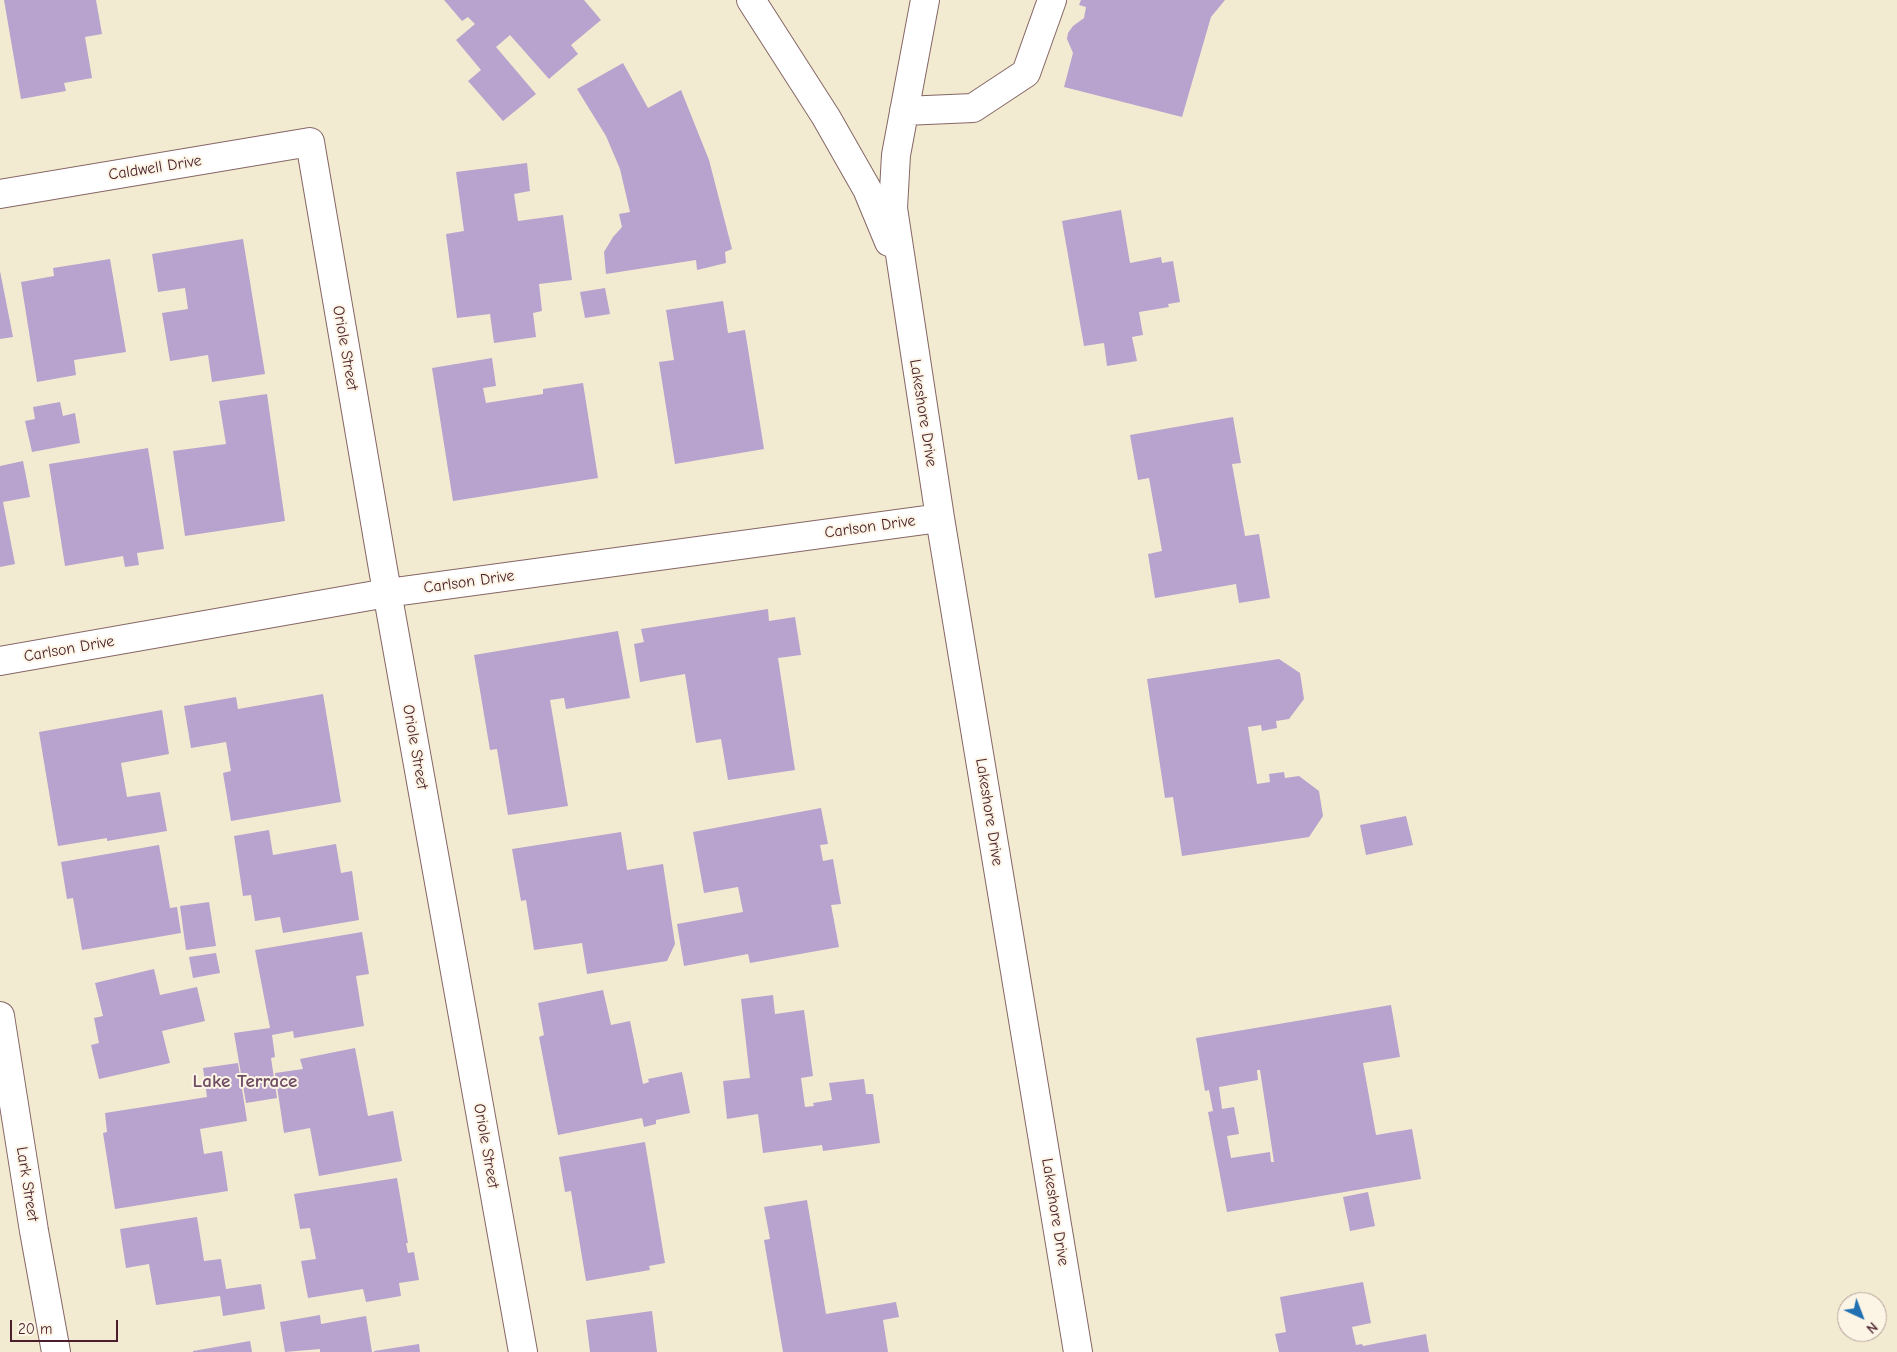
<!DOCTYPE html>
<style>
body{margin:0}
#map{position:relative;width:1897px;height:1352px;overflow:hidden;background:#f3ebd1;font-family:"Comic Neue",sans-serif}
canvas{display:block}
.north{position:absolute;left:1837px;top:1292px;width:50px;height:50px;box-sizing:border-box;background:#fcf5e5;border:1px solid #b59f9b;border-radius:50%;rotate:137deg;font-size:14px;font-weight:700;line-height:20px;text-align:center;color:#4a1f2b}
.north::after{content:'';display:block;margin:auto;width:18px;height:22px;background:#1f6fb2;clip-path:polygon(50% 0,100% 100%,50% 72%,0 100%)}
.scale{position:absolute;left:10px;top:1320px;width:108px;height:22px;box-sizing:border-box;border:2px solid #4a1f2b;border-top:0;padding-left:6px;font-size:15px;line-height:18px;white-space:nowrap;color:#4a1f2b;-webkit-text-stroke:4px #fcf5e5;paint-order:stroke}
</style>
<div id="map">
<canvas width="1897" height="1352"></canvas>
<div class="north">N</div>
<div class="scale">20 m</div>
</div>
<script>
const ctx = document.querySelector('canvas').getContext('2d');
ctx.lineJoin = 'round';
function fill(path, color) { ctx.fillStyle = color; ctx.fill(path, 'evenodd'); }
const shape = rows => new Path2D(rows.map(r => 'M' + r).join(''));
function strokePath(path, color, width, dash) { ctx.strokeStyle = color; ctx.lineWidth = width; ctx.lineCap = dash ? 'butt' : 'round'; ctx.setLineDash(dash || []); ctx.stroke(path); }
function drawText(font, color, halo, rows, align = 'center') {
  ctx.font = font + ' "Comic Neue",sans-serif'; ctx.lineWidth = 4; ctx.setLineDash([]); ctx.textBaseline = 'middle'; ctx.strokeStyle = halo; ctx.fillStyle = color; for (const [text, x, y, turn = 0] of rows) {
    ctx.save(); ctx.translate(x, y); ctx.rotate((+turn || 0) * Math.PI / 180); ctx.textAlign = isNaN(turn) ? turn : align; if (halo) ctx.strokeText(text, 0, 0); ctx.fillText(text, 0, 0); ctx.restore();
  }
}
fill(shape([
 [4,0,96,0,102,34,85,37,92,78,64,83,66,91,21,99],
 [444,0,584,0,601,20,571,45,578,54,549,79,510,35,496,47,536,94,503,121,468,81,481,70,456,40,475,24,468,17,462,21],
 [1081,0,1225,0,1211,17,1182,117,1064,87,1073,53,1067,39,1068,33,1073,26,1084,18,1086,7,1079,5],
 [623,63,648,108,681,90,709,160,732,249,725,252,726,263,697,270,696,260,606,274,604,252,613,237,622,227,619,214,630,212,620,169,606,136,577,89],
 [527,163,530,191,514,194,518,221,563,215,572,280,539,284,542,311,533,313,536,337,494,343,490,314,457,318,446,234,464,231,456,172],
 [1121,210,1130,263,1161,257,1162,263,1173,261,1180,302,1168,304,1169,307,1139,312,1143,335,1132,337,1137,361,1107,366,1104,343,1084,346,1062,221],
 [243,239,265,374,212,382,208,355,170,361,162,313,188,309,185,288,158,292,152,254],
 [110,259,126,352,74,360,76,375,37,382,21,282,54,276,53,268],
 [0,271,13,337,0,339],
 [605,288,610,314,585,318,580,292],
 [723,301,728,333,745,330,764,449,675,464,659,362,674,360,666,310],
 [492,358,496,386,483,388,486,403,543,394,543,389,583,383,598,478,453,501,432,368],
 [267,394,285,521,185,536,173,451,226,444,219,401],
 [60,402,63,416,75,413,80,443,32,452,25,421,35,419,33,407],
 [1233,417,1241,463,1232,464,1245,536,1259,534,1270,598,1239,603,1236,584,1155,598,1148,554,1162,551,1149,478,1138,480,1130,435],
 [148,448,164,549,137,553,139,565,125,567,123,556,65,566,49,464],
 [23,461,30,497,3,502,15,564,0,567,0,466],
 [768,609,769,621,795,617,801,655,778,658,795,770,728,780,721,739,696,743,685,674,640,682,634,644,644,642,641,629],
 [618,631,630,698,566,709,564,698,550,700,568,806,508,815,497,749,490,750,474,655],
 [1279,659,1300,673,1304,699,1289,719,1276,721,1277,728,1262,731,1261,725,1248,727,1257,784,1270,782,1269,774,1284,772,1285,778,1299,776,1319,791,1323,816,1309,837,1182,856,1173,797,1165,798,1147,679],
 [323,694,341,802,231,821,223,773,231,771,226,742,191,748,184,706,236,697,238,709],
 [162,710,169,754,121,763,127,797,160,792,167,831,107,841,107,838,58,846,39,732],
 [821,808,828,844,820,845,823,861,833,859,841,904,831,905,839,947,750,963,748,954,684,966,677,924,743,912,738,887,704,893,693,832],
 [1406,816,1413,845,1366,855,1360,825],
 [269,830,273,855,336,844,341,873,352,871,359,920,283,933,280,917,255,921,251,895,243,896,234,836],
 [621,832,627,870,663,864,675,944,667,961,587,974,582,943,534,950,526,900,521,901,512,849],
 [159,845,170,908,177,907,181,933,82,950,73,898,67,899,61,862],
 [209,902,216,946,186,950,180,906],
 [362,932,369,974,356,976,364,1026,294,1038,293,1031,272,1035,275,1057,271,1058,277,1098,246,1103,234,1033,270,1028,255,950],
 [216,953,220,973,193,978,189,957],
 [154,969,160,995,197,987,205,1021,162,1031,170,1063,99,1079,91,1045,99,1043,94,1018,103,1016,95,983],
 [603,990,611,1025,630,1021,643,1084,649,1082,648,1079,682,1072,690,1113,656,1120,656,1124,644,1127,642,1118,558,1135,539,1037,544,1035,538,1003],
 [773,995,775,1014,804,1010,813,1076,801,1078,805,1107,814,1106,813,1103,832,1100,829,1083,864,1079,866,1094,873,1094,880,1143,823,1151,822,1145,763,1153,758,1114,727,1119,723,1081,750,1078,741,999],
 [1391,1005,1400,1057,1363,1063,1376,1135,1412,1129,1421,1179,1227,1212,1208,1112,1213,1111,1209,1090,1205,1091,1196,1038],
 [1257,1070,1260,1070,1274,1162,1271,1162,1270,1152,1231,1158,1227,1136,1239,1134,1234,1107,1222,1109,1219,1087,1258,1080],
 [355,1048,368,1116,393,1111,402,1161,319,1176,310,1128,284,1133,275,1073,303,1069,300,1059],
 [238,1063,247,1121,200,1129,204,1154,222,1151,228,1191,115,1209,103,1133,107,1132,105,1113,207,1097,203,1068],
 [645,1142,665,1263,649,1266,650,1270,586,1281,571,1191,565,1192,559,1157],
 [397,1178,408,1243,406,1243,408,1253,414,1252,419,1280,399,1283,401,1296,366,1302,363,1289,308,1298,301,1261,316,1259,310,1228,300,1229,294,1194],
 [1368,1192,1375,1226,1350,1231,1343,1197],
 [807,1200,826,1314,896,1302,899,1317,883,1320,888,1352,783,1352,764,1240,770,1239,764,1207],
 [197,1217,204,1261,221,1259,226,1289,261,1284,265,1309,223,1316,220,1296,156,1305,149,1264,126,1268,120,1229],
 [1363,1282,1371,1323,1352,1327,1356,1345,1362,1344,1363,1346,1426,1334,1429,1352,1279,1352,1275,1334,1286,1332,1280,1297],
 [652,1311,657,1352,590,1352,586,1320],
 [320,1315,321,1324,366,1316,372,1352,320,1352,320,1349,285,1352,280,1322],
 [250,1341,252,1352,193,1352,193,1351],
 [419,1344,420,1352,374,1352,374,1351]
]), '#b8a2ce');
const minor = shape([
 [751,0,826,117,867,189,889,242],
 [925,0,896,155,893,208,940,518,1078,1352],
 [904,111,973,108,1026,73,1052,0],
 [0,194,310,142,383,569,523,1352],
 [0,661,387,593,940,518],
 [0,1016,34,1231,56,1352]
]);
strokePath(minor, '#856665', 30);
strokePath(minor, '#fff', 28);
drawText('16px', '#4a1f2b', '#fcf5e5', [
 ["Caldwell Drive",155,168,-9],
 ["Oriole Street",345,348,80],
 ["Lakeshore Drive",923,413,81],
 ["Carlson Drive",870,527,-8],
 ["Carlson Drive",469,582,-8],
 ["Carlson Drive",69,649,-10],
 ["Oriole Street",415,747,80],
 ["Lakeshore Drive",989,812,81],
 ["Oriole Street",486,1146,80],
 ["Lark Street",27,1184,81],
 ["Lakeshore Drive",1055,1212,81]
]);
drawText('bold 19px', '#704d64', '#fcf5e5', [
 ["Lake Terrace",245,1082]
]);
</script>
